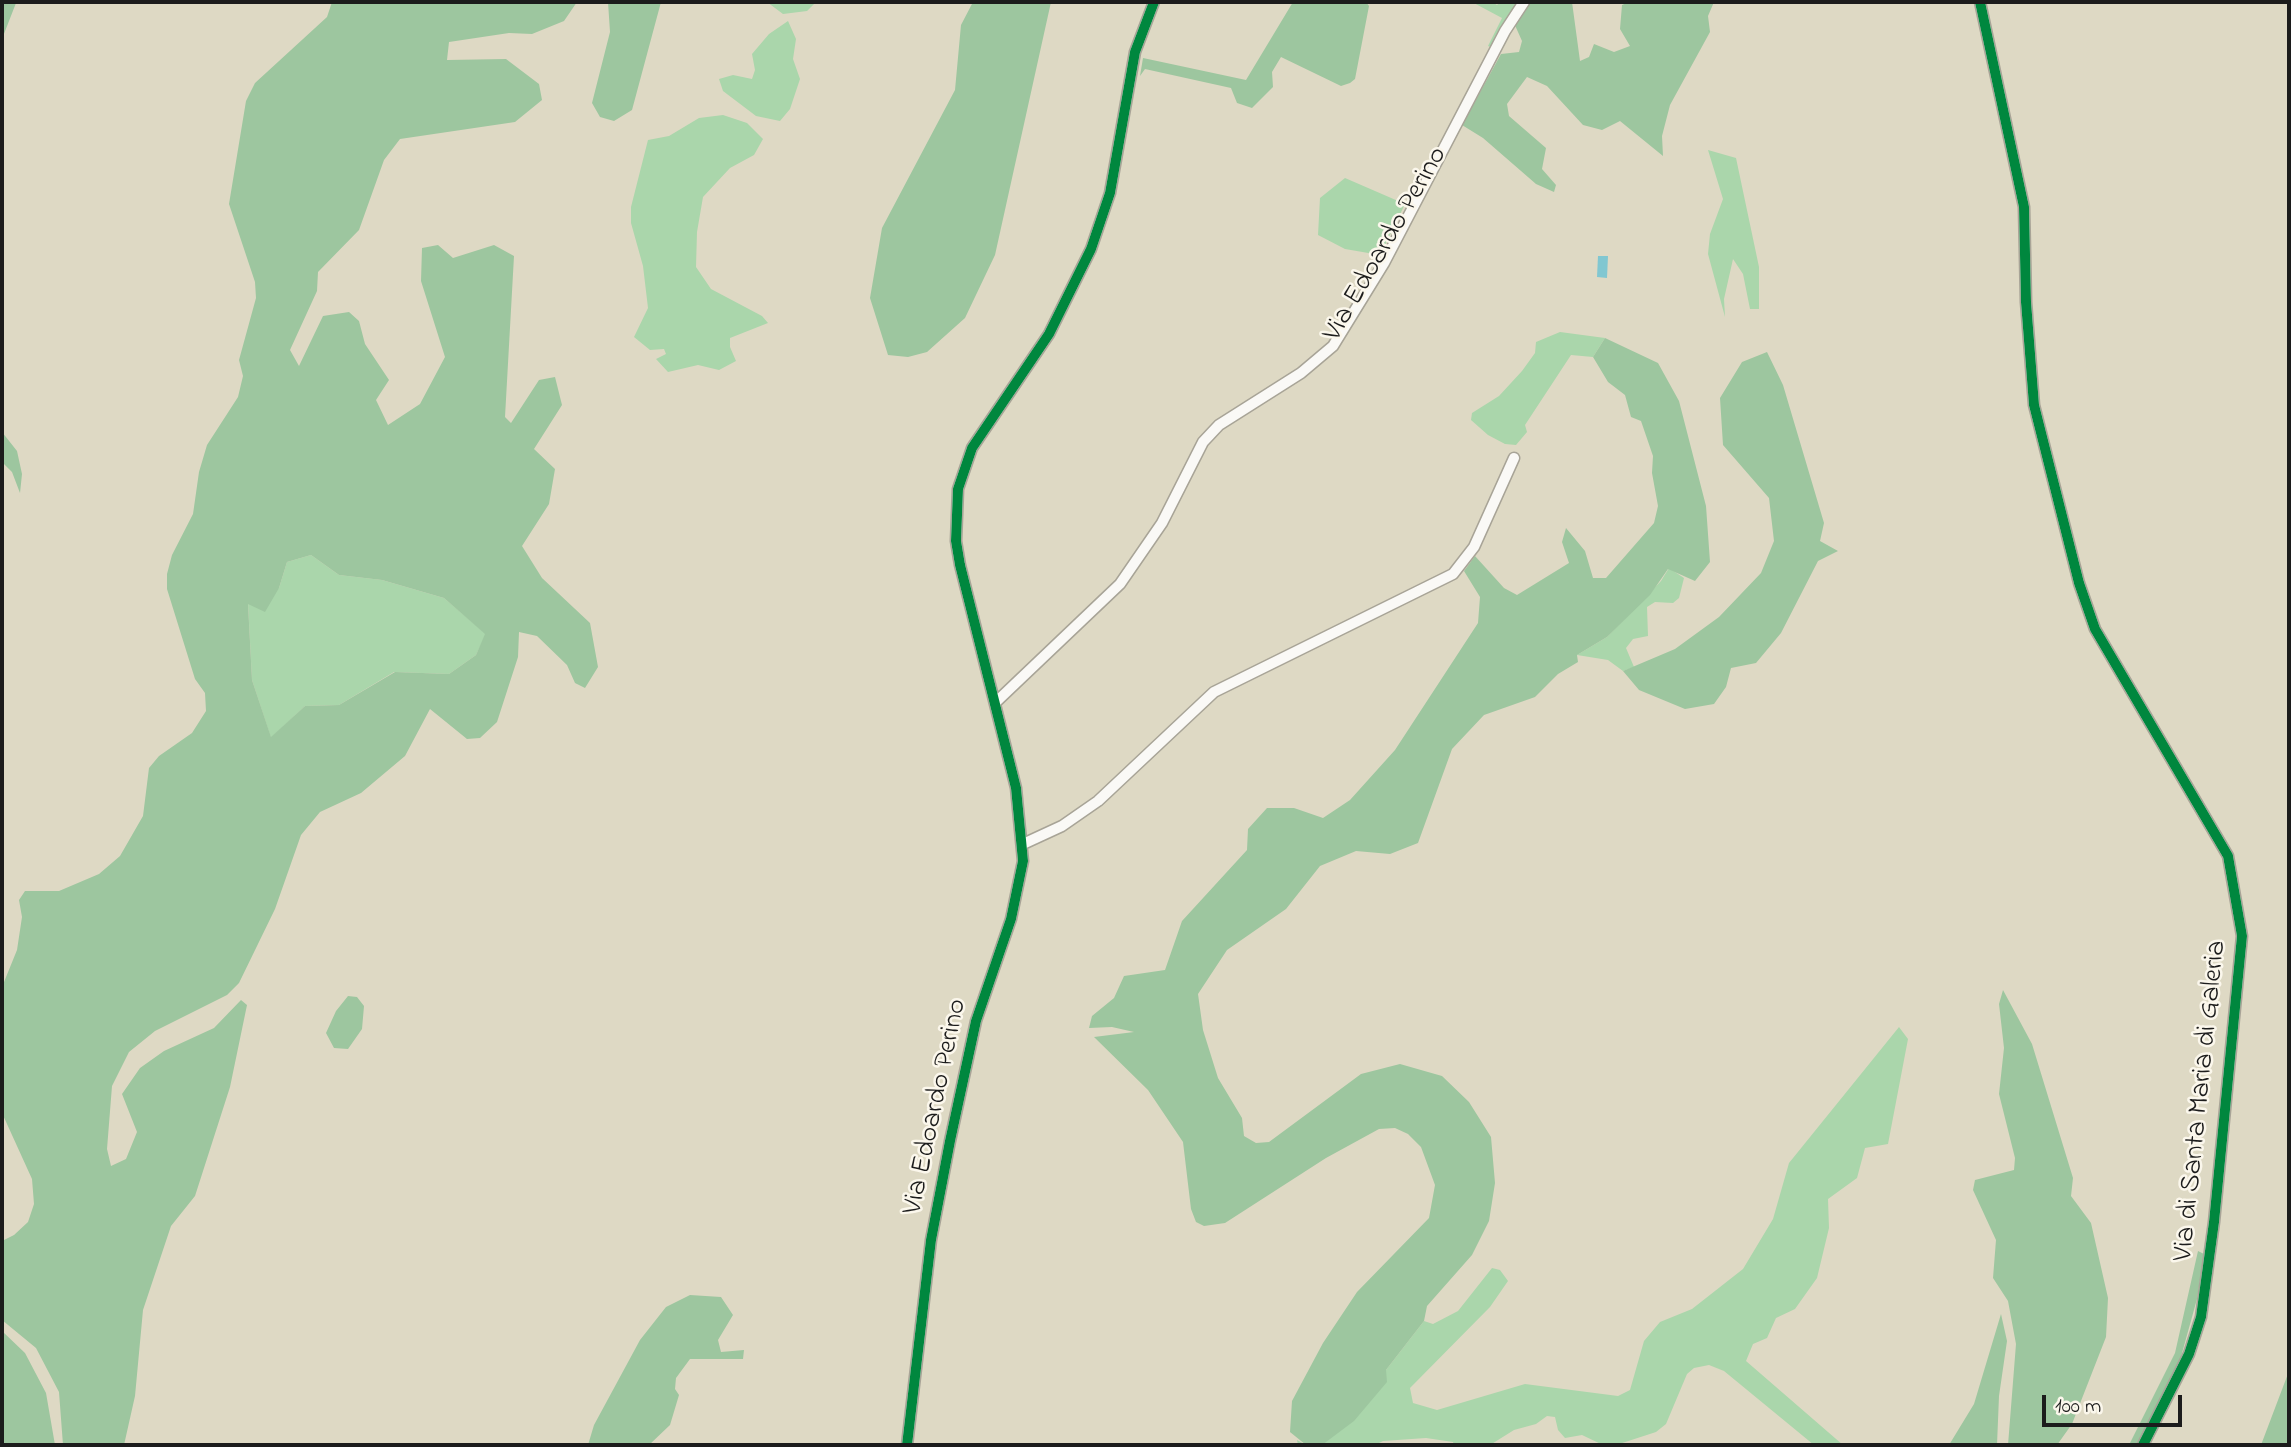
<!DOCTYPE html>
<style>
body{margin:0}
#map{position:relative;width:2291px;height:1447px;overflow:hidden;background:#ded9c4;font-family:"Indie Flower",sans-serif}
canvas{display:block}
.frame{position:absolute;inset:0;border:4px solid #1c1c1c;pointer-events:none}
.scale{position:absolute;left:2042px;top:1395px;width:140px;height:32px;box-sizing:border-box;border:4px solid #1c1c1c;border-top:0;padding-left:9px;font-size:21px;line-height:24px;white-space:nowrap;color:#1c1c1c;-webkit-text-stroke:5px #fbf7ec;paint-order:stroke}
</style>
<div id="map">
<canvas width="2291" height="1447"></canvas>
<div class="frame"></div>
<div class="scale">100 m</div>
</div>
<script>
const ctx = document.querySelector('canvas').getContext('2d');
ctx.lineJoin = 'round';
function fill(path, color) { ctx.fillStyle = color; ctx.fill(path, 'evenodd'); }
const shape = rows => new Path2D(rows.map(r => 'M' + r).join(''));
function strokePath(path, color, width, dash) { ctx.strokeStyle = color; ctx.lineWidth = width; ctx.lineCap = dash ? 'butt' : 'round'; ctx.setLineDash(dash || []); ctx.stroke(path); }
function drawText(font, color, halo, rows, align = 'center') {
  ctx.font = font + ' "Indie Flower",sans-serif'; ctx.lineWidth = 5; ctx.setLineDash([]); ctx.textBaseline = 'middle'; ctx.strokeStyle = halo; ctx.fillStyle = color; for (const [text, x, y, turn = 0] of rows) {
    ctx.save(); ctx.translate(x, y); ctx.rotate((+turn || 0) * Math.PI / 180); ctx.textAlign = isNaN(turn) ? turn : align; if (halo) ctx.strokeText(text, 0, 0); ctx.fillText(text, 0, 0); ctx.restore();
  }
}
fill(shape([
 [767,2,816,2,807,11,783,14],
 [1472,2,1492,2,1497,5,1500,2,1520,2,1493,48,1488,46,1502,18],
 [788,21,796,39,793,59,800,79,790,109,780,121,756,116,723,91,719,79,733,75,752,79,755,70,752,54,769,34],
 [723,115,747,123,763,139,754,155,730,168,703,197,697,232,696,267,711,289,762,316,768,323,730,338,730,347,736,361,719,370,698,365,668,372,656,359,666,354,664,349,650,350,634,337,648,308,643,266,631,223,631,207,648,140,669,136,699,118],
 [1708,150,1736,158,1759,267,1759,309,1750,309,1743,274,1733,259,1724,299,1725,317,1708,254,1710,234,1723,199],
 [1345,178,1405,204,1380,255,1345,249,1318,235,1320,198],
 [1560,332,1605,338,1593,357,1571,355,1525,425,1527,432,1516,445,1505,444,1488,435,1471,420,1472,413,1499,396,1522,371,1535,353,1536,342],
 [311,555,339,575,382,580,444,598,486,634,476,655,449,674,394,672,339,705,305,706,271,738,252,680,248,603,279,588,287,562],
 [1669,568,1684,578,1679,598,1673,603,1655,602,1647,607,1648,636,1633,639,1626,648,1634,667,1623,671,1608,660,1577,655,1607,637,1661,581],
 [1899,1027,1908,1039,1888,1144,1865,1148,1857,1178,1828,1199,1829,1228,1817,1278,1795,1309,1776,1318,1767,1338,1753,1344,1746,1361,1843,1445,1814,1445,1724,1371,1709,1365,1694,1368,1687,1374,1666,1424,1656,1432,1616,1445,1603,1445,1582,1435,1565,1438,1558,1430,1555,1417,1547,1416,1536,1424,1514,1430,1490,1445,1454,1445,1453,1442,1426,1438,1383,1441,1375,1445,1298,1445,1297,1440,1306,1445,1386,1370,1424,1321,1433,1324,1458,1311,1492,1268,1500,1270,1508,1281,1490,1307,1410,1388,1413,1403,1437,1410,1525,1384,1618,1396,1630,1390,1644,1341,1660,1322,1692,1309,1743,1269,1773,1219,1789,1163]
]), '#aad6ab');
fill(shape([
 [2,2,16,3,2,39],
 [332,2,577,2,564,21,532,34,509,33,449,42,447,60,506,59,539,84,542,100,515,122,400,139,384,160,359,230,318,272,317,291,290,350,299,366,323,316,349,312,359,321,365,344,389,380,376,400,388,425,420,404,445,357,421,281,422,248,438,245,453,258,494,245,514,256,505,417,511,423,539,380,555,377,562,405,534,449,555,469,549,504,522,546,542,578,590,623,598,667,585,688,575,683,567,665,537,636,519,632,518,657,497,722,480,738,467,739,430,709,405,756,361,793,320,812,301,835,275,909,239,983,227,995,155,1031,129,1052,112,1086,107,1149,111,1166,126,1159,137,1132,122,1094,140,1068,164,1051,214,1028,241,1000,247,1005,230,1087,195,1196,171,1226,143,1310,135,1396,124,1445,63,1445,59,1392,36,1348,2,1320,2,1241,14,1235,28,1222,34,1204,32,1179,2,1113,2,987,17,950,22,917,19,900,25,891,59,891,99,874,120,856,143,816,149,768,159,756,192,733,206,711,205,693,195,679,167,589,167,574,172,555,193,514,199,472,207,445,238,397,243,376,239,360,256,298,255,282,229,204,246,101,255,83,327,17],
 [311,555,339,575,382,580,444,598,485,634,476,655,449,674,395,672,339,705,305,706,271,737,252,680,248,604,265,612,279,588,287,562],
 [608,2,661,2,632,110,614,121,600,117,592,103,610,32],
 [973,2,1051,2,995,255,965,318,927,352,908,357,888,355,870,298,882,228,955,90,961,25],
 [1293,2,1366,2,1369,6,1355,79,1350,83,1341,86,1281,57,1272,72,1273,87,1252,108,1237,103,1231,88,1145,69,1140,76,1143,58,1246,80],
 [1530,2,1572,2,1580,61,1589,57,1594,44,1614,52,1630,46,1620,29,1622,5,1629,2,1714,2,1708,16,1710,32,1670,105,1662,136,1663,156,1620,121,1602,130,1583,125,1547,86,1527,77,1507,104,1509,116,1546,148,1542,169,1556,185,1554,192,1536,184,1483,138,1462,125,1501,54,1519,52,1522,41,1514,23],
 [1605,338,1658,363,1679,401,1706,506,1710,562,1695,581,1668,569,1650,595,1607,637,1577,655,1578,662,1558,674,1535,697,1484,715,1452,749,1418,843,1390,854,1356,851,1320,866,1286,909,1227,950,1198,994,1203,1030,1218,1078,1242,1118,1244,1136,1256,1143,1269,1142,1361,1074,1400,1064,1442,1076,1469,1102,1491,1137,1495,1183,1489,1221,1472,1255,1427,1306,1424,1321,1386,1370,1387,1382,1354,1421,1322,1445,1306,1445,1290,1432,1292,1401,1323,1343,1357,1292,1429,1218,1435,1185,1421,1147,1408,1134,1395,1128,1379,1129,1326,1158,1225,1223,1204,1226,1196,1222,1191,1209,1183,1142,1148,1090,1094,1037,1134,1032,1112,1027,1089,1028,1092,1016,1114,998,1124,976,1165,970,1182,921,1247,850,1248,829,1267,808,1294,808,1323,818,1350,800,1395,750,1478,623,1480,597,1464,571,1475,556,1504,588,1517,595,1569,563,1562,542,1566,528,1585,551,1593,578,1606,578,1654,523,1658,506,1652,473,1653,456,1641,421,1631,417,1625,395,1608,382,1593,357],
 [1767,352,1783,385,1824,523,1820,541,1838,551,1818,561,1781,633,1756,663,1731,668,1726,687,1714,704,1685,709,1639,690,1623,671,1675,649,1719,617,1761,573,1774,541,1769,498,1723,445,1720,398,1742,362],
 [2,432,17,451,22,474,20,493,12,472,2,462],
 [2003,990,2032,1044,2073,1178,2071,1196,2091,1223,2108,1298,2106,1337,2072,1424,2057,1445,2008,1445,2016,1344,2008,1301,1993,1278,1996,1240,1973,1190,1975,1180,2014,1170,2015,1158,1999,1094,2004,1048,1999,1004],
 [348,996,357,997,364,1006,362,1029,348,1049,334,1048,326,1033,336,1011],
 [2198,1251,2204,1254,2197,1299,2179,1364,2136,1445,2129,1445,2175,1353],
 [690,1295,721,1297,733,1315,718,1340,721,1352,744,1350,743,1359,690,1359,676,1378,675,1389,679,1395,670,1425,649,1445,588,1445,594,1425,640,1340,666,1307],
 [2001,1314,2007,1341,1999,1396,1997,1445,1949,1445,1974,1404],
 [2,1331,25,1353,46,1393,55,1445,2,1445],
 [2289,1371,2289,1445,2261,1445,2286,1379]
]), '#9dc69f');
fill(shape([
 [1598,256,1608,256,1607,278,1597,277]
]), '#81c7d1');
const minor = shape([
 [1980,2,2024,207,2026,302,2034,405,2079,583,2095,629,2228,856,2242,936,2214,1222,2201,1317,2189,1354,2143,1445],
 [996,702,1120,584,1162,523,1203,442,1219,425,1301,373,1333,346,1384,263,1505,31,1524,2],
 [1023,844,1062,826,1098,801,1214,692,1453,574,1474,547,1514,458],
 [907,1445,931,1240,950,1141,976,1021,1011,919,1023,861,1016,788,960,565,956,541,958,489,972,448,1049,334,1091,249,1110,193,1135,52,1154,2]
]);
strokePath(minor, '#a8a497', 13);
strokePath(minor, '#faf9f6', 10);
strokePath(shape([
 [1980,2,2024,207,2026,302,2034,405,2079,583,2095,629,2228,856,2242,936,2214,1222,2201,1317,2189,1354,2143,1445],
 [907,1445,931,1240,950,1141,976,1021,1011,919,1023,861,1016,788,960,565,956,541,958,489,972,448,1049,334,1091,249,1110,193,1135,52,1154,2]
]), '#00873e', 10);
drawText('28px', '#1c1c1c', '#fbf7ec', [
 ["Via Edoardo Perino",1387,245,-60],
 ["Via di Santa Maria di Galeria",2202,1101,-84],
 ["Via Edoardo Perino",937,1107,-78]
]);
</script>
